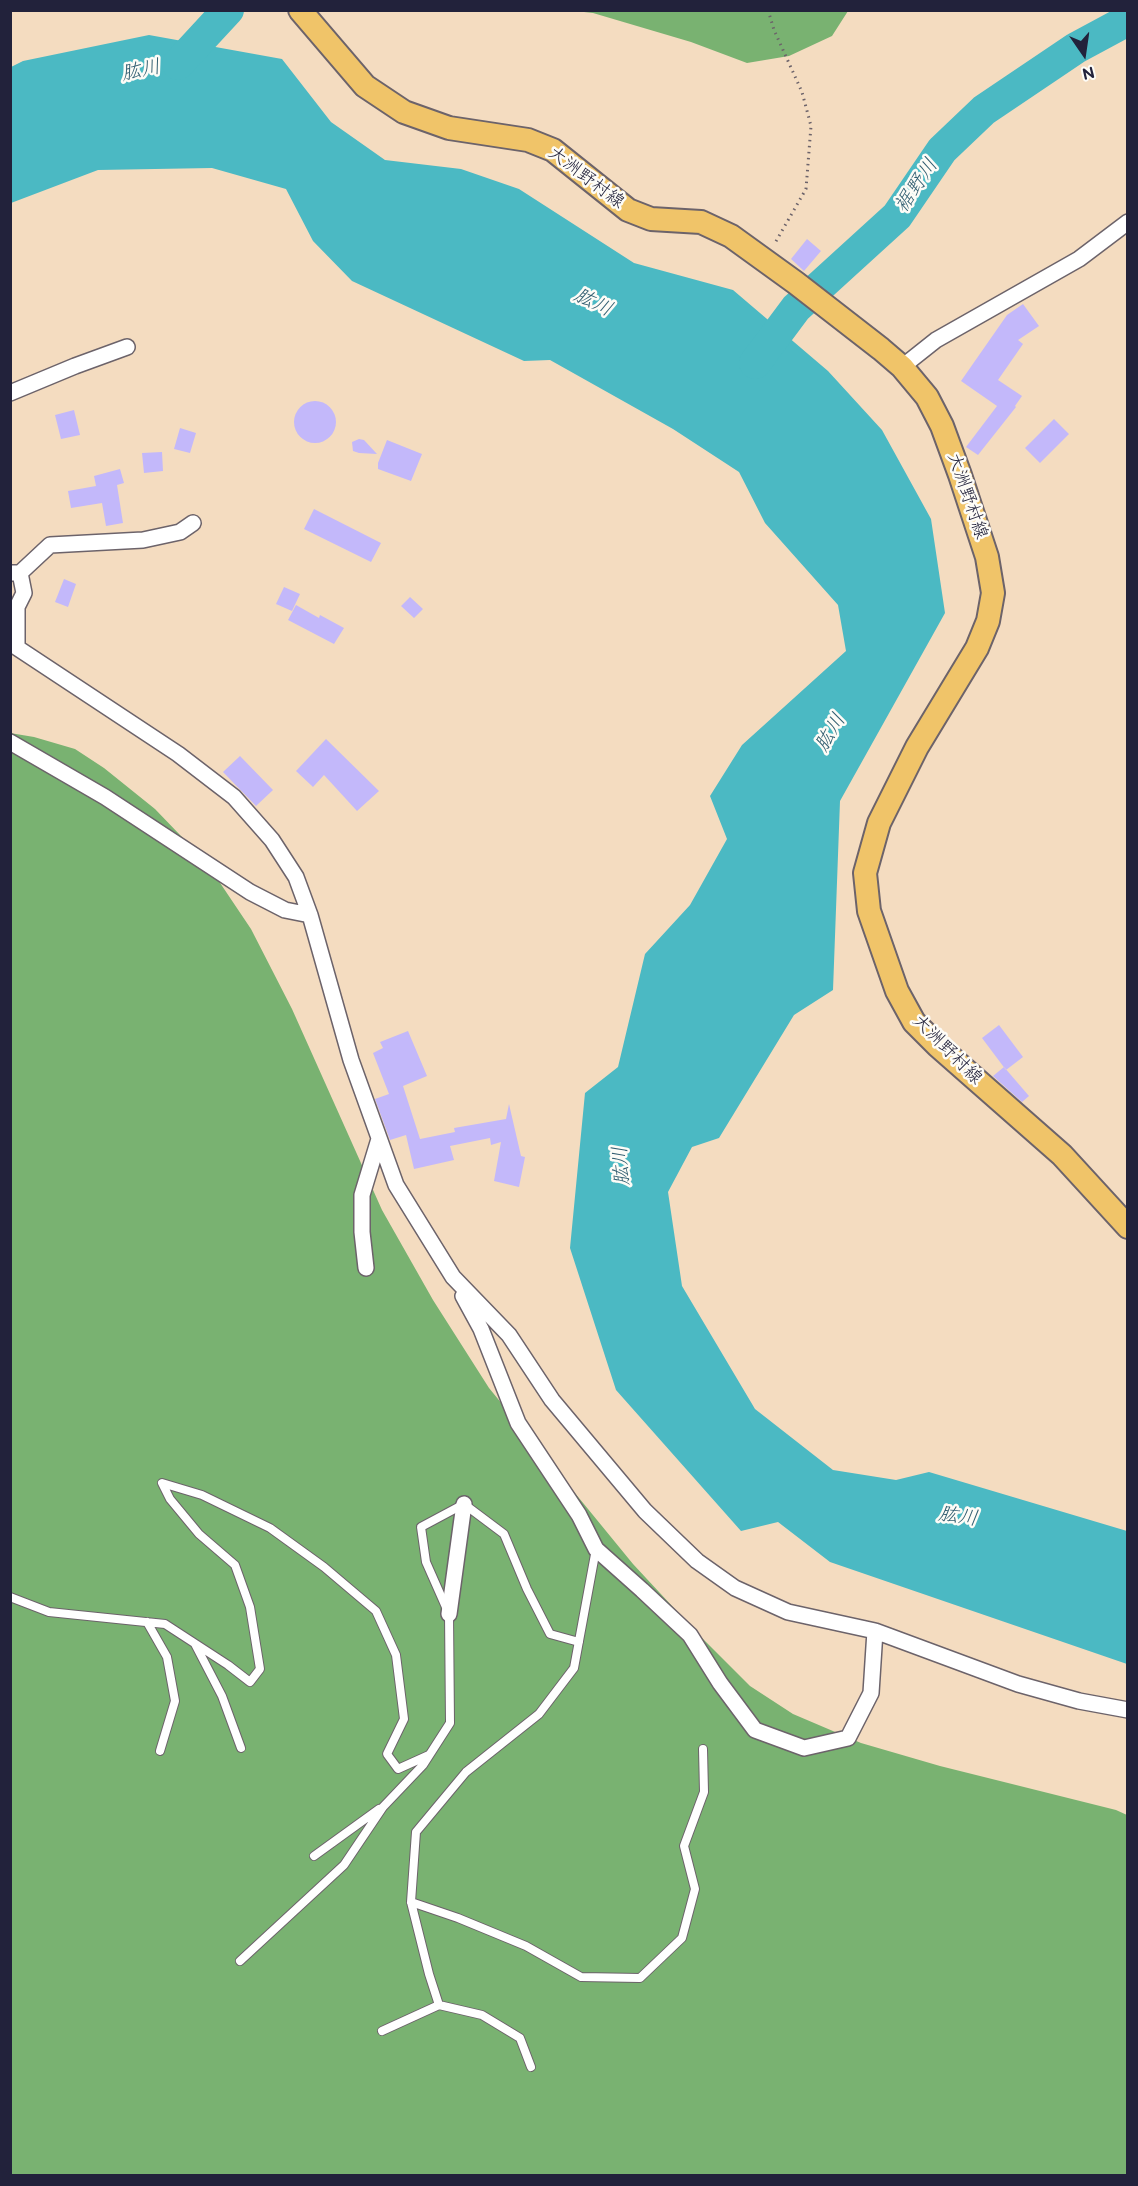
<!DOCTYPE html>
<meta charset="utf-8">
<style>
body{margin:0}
#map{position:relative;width:1138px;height:2186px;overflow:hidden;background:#f4dcc0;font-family:"Balsamiq Sans",sans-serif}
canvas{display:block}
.frame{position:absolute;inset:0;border:12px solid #22223b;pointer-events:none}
.north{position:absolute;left:1054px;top:24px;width:60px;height:60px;-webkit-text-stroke:4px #fdfcf7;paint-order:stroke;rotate:167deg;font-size:16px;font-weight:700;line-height:24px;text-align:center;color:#22223b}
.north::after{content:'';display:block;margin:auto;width:21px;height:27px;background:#22223b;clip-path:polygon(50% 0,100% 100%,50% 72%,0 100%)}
</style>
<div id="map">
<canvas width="1138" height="2186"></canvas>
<div class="frame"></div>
<div class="north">N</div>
</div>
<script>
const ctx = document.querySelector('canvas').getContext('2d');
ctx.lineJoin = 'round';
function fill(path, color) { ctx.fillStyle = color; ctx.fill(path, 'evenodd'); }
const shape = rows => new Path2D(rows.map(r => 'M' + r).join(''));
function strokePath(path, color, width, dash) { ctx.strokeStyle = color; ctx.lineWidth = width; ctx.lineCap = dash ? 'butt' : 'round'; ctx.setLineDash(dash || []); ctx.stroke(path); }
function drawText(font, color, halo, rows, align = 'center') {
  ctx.font = font + ' "Balsamiq Sans","Klee One",sans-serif'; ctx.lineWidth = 5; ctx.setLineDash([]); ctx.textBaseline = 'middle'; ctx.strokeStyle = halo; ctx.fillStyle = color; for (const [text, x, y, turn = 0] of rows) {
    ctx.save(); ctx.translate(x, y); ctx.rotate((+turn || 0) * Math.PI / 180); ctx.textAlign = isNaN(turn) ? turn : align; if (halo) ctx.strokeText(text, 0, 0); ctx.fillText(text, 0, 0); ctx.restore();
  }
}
fill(shape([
 [575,11,848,10,848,11,832,36,789,56,747,63,691,42,593,13],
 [10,733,34,737,75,749,104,768,155,809,206,862,251,929,292,1009,382,1210,433,1300,489,1388,633,1564,698,1634,750,1686,793,1714,861,1743,940,1766,1116,1810,1127,1815,1127,2175,11,2175]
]), '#79b271');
fill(shape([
 [149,35,282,59,331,122,385,160,461,169,519,189,634,263,733,290,828,371,882,430,931,519,945,613,840,801,833,990,794,1015,719,1138,692,1147,668,1192,682,1286,755,1409,833,1470,896,1480,929,1472,1127,1531,1127,1664,830,1562,778,1522,741,1531,616,1390,570,1248,585,1093,618,1067,645,954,690,905,727,839,710,796,742,745,846,651,838,605,765,523,739,472,673,429,550,360,524,361,352,281,313,241,286,189,212,168,98,170,11,203,11,67,23,61]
]), '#4bb9c3');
strokePath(shape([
 [178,64,228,10],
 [755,363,796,308,897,216,942,150,984,110,1076,48,1128,20]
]), '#4bb9c3', 32);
fill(shape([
 [807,239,821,251,804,271,791,259],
 [1023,304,1039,326,1018,340,1023,344,998,380,1022,396,1015,406,1016,407,978,455,966,447,997,406,961,381,1007,315],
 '294 422a21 21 0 1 1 42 0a21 21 0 1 1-42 0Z',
 [74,410,80,435,61,439,55,415],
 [1054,419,1069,434,1040,463,1025,448],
 [180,428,196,433,190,453,174,449],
 [359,439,364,440,377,454,359,453,353,451,352,442],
 [387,440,422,454,411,481,378,469,378,463],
 [162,452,163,471,144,473,142,453],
 [120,469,124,483,117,485,123,523,106,526,102,503,71,508,68,491,96,486,94,476],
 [314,509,381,543,371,562,304,529],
 [64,579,76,584,68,607,55,602],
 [284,587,300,594,292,611,276,604],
 [410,597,423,609,414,618,401,606],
 [296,605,319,618,320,615,344,628,334,644,288,620],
 [326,739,379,791,357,811,324,775,313,787,296,771],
 [240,756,273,790,256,806,223,772],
 [999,1025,1023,1057,1006,1070,982,1038],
 [408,1031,427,1076,403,1086,420,1139,455,1132,454,1128,506,1119,509,1104,521,1156,525,1157,519,1187,494,1181,501,1142,491,1145,490,1138,450,1146,454,1160,414,1169,406,1135,390,1140,375,1099,389,1094,373,1053,383,1048,380,1042],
 [1004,1067,1029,1096,1022,1102,993,1076]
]), '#c3b8fa');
const service = shape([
 [10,1597,49,1612,165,1624,228,1665,250,1682,260,1669,250,1607,235,1565,199,1534,170,1499,162,1483,202,1495,270,1528,324,1567,376,1611,396,1655,404,1719,387,1754,398,1769,429,1755],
 [147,1622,167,1657,175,1701,160,1751],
 [195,1644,222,1696,241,1748],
 [314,1856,379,1809],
 [411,1902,458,1918,526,1946,581,1977,640,1978,682,1938,695,1889,684,1846,704,1792,703,1749],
 [240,1961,344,1865,383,1807,423,1765,450,1723,449,1614,426,1562,421,1527,464,1504,504,1534,527,1589,550,1634,579,1642],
 [382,2031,439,2005],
 [531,2067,520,2038,482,2015,439,2005,429,1974,411,1902,416,1832,466,1772,539,1714,574,1668,596,1549]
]);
const minor = shape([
 [902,367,936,340,1079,259,1128,222],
 [10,393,75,366,127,347],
 [11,573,20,573,24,593,17,607,17,646],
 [20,573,50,545,143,540,180,532,193,523],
 [10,643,178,754,234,797,272,840,296,877,310,915,351,1060,396,1185,453,1277,509,1335,552,1400,645,1511,697,1561,735,1588,788,1612,875,1631,1018,1684,1079,1701,1128,1710],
 [10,742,105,797,250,892,285,910,310,915],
 [366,1268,362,1232,362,1195,379,1139],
 [463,1296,481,1329,518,1423,579,1515,596,1549,642,1590,690,1635,720,1683,755,1730,804,1748,848,1738,871,1693,875,1631],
 [449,1614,464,1504]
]);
const primary = shape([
 [300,10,365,86,404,112,449,128,528,140,553,150,628,210,651,219,701,222,731,236,796,283,881,349,902,367,927,397,942,426,960,475,987,557,993,593,988,621,977,648,917,747,879,823,865,873,869,911,897,991,914,1022,938,1046,1062,1155,1128,1227]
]);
strokePath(service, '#6c636a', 10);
strokePath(minor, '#6c636a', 18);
strokePath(primary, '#6c636a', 26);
strokePath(shape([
 [768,10,774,30,802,92,811,126,806,189,775,243]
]), '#6c636a', 3, [1.5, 4.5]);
strokePath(service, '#fff', 8);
strokePath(minor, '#fff', 15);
strokePath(primary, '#f0c469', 22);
drawText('18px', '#22223b', '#fdfcf7', [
 ["大洲野村線",586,178,37],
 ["大洲野村線",967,496,71],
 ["大洲野村線",947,1050,45]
]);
drawText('italic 20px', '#325e71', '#fdfcf7', [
 ["肱川",141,71,-12],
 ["裾野川",917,186,-56],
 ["肱川",593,303,26],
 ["肱川",831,733,-59],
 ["肱川",622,1166,-94],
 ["肱川",958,1517,8]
]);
</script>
